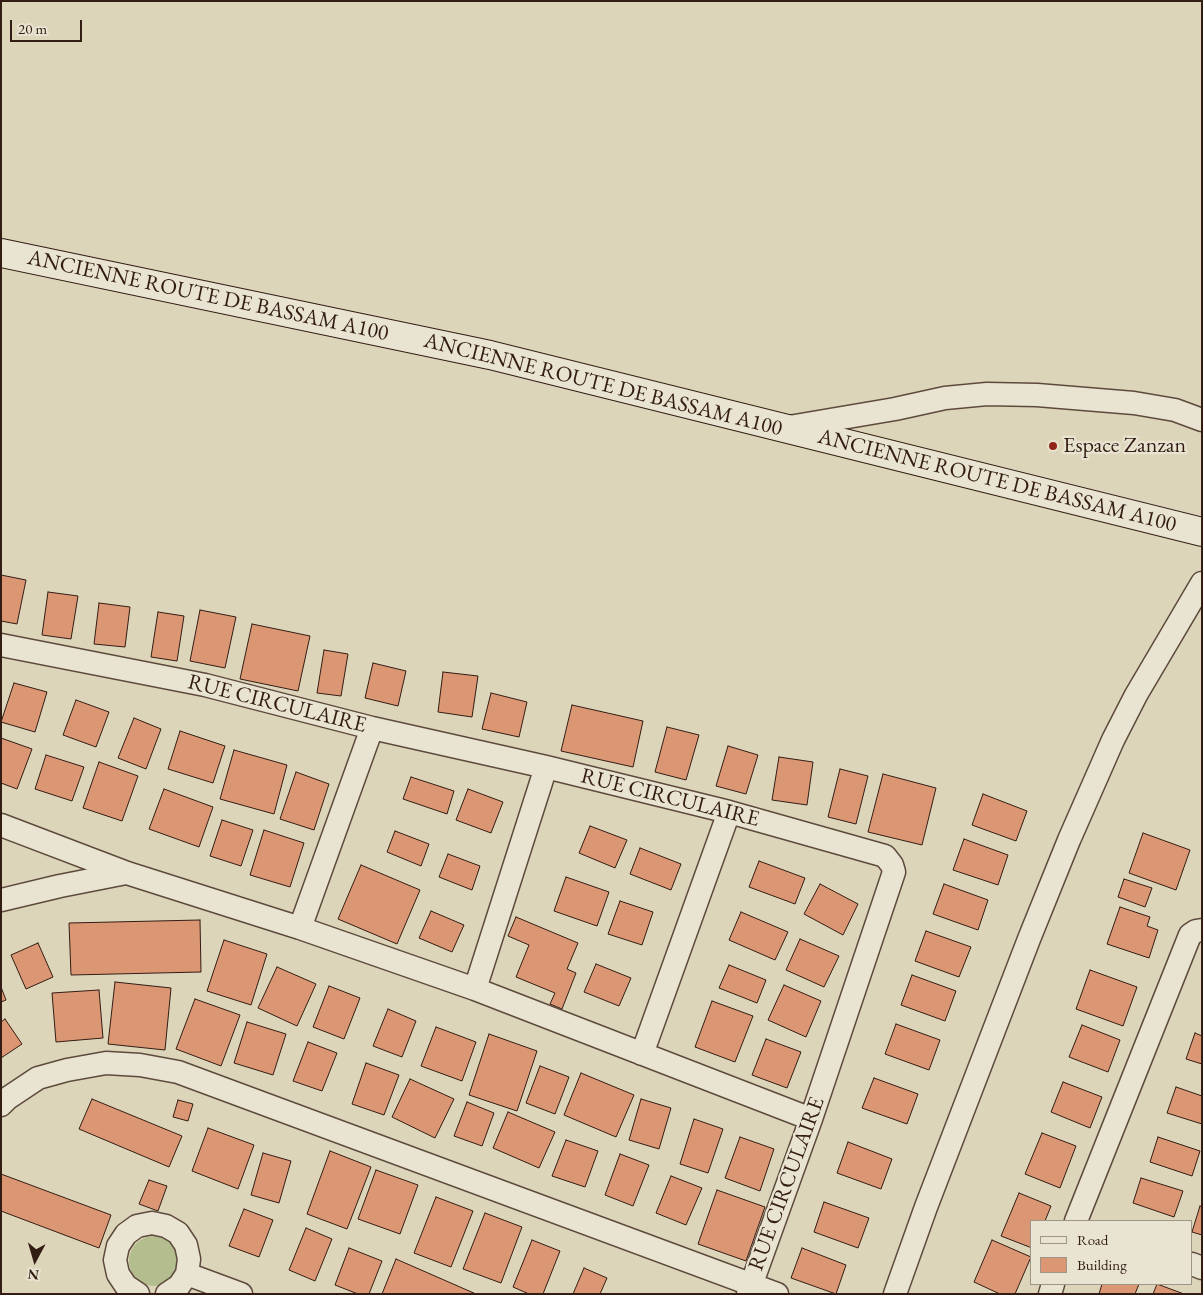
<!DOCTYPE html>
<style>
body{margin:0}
#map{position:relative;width:1203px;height:1295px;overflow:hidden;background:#ddd5b9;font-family:"EB Garamond",serif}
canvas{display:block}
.frame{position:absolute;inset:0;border:2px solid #331c14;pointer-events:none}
.legend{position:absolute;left:1030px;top:1220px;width:162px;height:65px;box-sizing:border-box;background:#e9e4d2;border:1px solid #a09486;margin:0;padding:6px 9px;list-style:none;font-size:15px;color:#331c14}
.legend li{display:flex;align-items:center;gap:10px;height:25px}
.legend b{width:25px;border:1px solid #a09486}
.north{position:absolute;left:10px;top:1235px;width:50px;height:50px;-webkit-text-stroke:4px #e9e4d2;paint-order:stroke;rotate:186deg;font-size:14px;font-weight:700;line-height:20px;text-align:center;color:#331c14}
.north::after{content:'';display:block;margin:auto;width:18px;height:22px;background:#331c14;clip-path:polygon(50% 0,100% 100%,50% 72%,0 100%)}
.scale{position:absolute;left:10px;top:20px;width:72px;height:22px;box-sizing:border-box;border:2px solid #331c14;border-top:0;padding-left:6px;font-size:15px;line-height:18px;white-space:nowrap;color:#331c14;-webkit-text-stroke:4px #e9e4d2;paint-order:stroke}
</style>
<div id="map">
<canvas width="1203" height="1295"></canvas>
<div class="frame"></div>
<ul class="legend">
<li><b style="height:6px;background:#e9e4d2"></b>Road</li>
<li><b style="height:14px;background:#db9673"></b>Building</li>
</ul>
<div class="north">N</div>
<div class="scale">20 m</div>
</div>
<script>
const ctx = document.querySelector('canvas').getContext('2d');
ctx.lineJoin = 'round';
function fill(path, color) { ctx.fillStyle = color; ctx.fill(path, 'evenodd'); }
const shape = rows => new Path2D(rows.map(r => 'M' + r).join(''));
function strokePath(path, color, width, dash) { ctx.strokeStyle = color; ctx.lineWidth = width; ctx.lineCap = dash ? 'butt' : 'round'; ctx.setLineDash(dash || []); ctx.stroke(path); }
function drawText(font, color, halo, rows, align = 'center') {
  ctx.font = font + ' "EB Garamond",serif'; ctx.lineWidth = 4.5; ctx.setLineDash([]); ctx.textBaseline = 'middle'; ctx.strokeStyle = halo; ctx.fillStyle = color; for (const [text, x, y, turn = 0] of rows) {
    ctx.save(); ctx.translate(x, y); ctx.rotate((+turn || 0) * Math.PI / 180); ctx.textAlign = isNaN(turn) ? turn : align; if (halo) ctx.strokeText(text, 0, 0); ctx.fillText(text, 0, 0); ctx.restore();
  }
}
fill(shape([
 '129 1261a25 25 0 1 1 50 0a25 25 0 1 1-50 0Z'
]), '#b3bd8e');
const building = shape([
 [1,575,26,580,17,624,1,621,1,575],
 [48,592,78,596,71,639,42,635,48,592],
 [99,603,130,607,125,647,94,644,99,603],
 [200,610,236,617,225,668,190,661,200,610],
 [158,612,184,616,177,661,151,657,158,612],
 [252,624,310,636,298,691,240,679,252,624],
 [324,650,348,654,341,696,317,693,324,650],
 [373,663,406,671,398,706,365,698,373,663],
 [443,672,478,676,472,717,438,712,443,672],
 [14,683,47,692,35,732,1,722,14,683],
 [491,693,527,702,519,737,482,729,491,693],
 [76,700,109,712,96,747,63,735,76,700],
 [572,705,643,721,633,767,561,751,572,705],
 [134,718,161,729,146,769,118,758,134,718],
 [667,727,699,735,686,780,655,772,667,727],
 [180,731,225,746,213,783,168,769,180,731],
 [1,738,32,749,17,789,1,783,1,738],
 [728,746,758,755,746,794,716,786,728,746],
 [234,750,287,765,274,814,220,799,234,750],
 [46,755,84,767,72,801,35,789,46,755],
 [779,757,813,762,807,805,772,800,779,757],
 [99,762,138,776,122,821,83,808,99,762],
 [840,769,868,776,856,824,828,817,840,769],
 [296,772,329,784,314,830,280,819,296,772],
 [883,774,936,788,922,845,868,832,883,774],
 [411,777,454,791,447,814,403,799,411,777],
 [164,789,213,807,199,847,149,829,164,789],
 [468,789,503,802,491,833,456,820,468,789],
 [983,794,1027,811,1016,841,972,825,983,794],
 [222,820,253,830,241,866,210,856,222,820],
 [590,826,627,840,615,868,579,853,590,826],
 [264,830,304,843,290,887,250,875,264,830],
 [395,831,429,844,421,866,387,852,395,831],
 [1143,833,1190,850,1176,890,1129,873,1143,833],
 [964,839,1008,855,998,885,953,870,964,839],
 [640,848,681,864,671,890,630,874,640,848],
 [448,854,480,866,472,890,439,877,448,854],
 [759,861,805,878,795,904,749,887,759,861],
 [361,865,420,890,397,944,338,919,361,865],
 [566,877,609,892,597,926,554,911,566,877],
 [1124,879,1152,888,1145,907,1118,897,1124,879],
 [820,884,858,904,843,935,804,914,820,884],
 [944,884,988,900,978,930,933,914,944,884],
 [620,901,653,912,642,945,608,934,620,901],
 [1120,907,1150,917,1147,926,1158,930,1149,958,1107,944,1120,907],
 [431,911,464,925,452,952,419,938,431,911],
 [741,912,788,932,775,960,729,940,741,912],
 [516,917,578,943,567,969,576,973,562,1009,550,1004,555,993,516,977,529,945,508,936,516,917],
 [200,920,201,972,71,975,69,923,200,920],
 [926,931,971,947,959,977,915,961,926,931],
 [800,939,839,956,824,987,786,970,800,939],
 [224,940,267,954,251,1005,207,991,224,940],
 [38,943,53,977,26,989,11,955,38,943],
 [596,964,631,978,619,1006,584,992,596,964],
 [729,965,766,980,757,1003,719,988,729,965],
 [277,967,316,984,297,1026,258,1008,277,967],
 [1090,970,1137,987,1123,1026,1076,1009,1090,970],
 [912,975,956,991,945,1021,901,1005,912,975],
 [115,982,171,988,165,1050,108,1044,115,982],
 [784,985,821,1001,806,1037,768,1020,784,985],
 [329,986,360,998,344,1039,313,1027,329,986],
 [1,987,6,1000,1,1002,1,987],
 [99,990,103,1038,56,1042,52,993,99,990],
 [195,999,240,1015,221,1066,176,1049,195,999],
 [712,1001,753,1016,735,1062,695,1047,712,1001],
 [388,1009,416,1021,402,1057,373,1046,388,1009],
 [5,1019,22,1044,1,1058,1,1022,5,1019],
 [247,1022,286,1034,273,1075,234,1063,247,1022],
 [896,1024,940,1040,929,1070,885,1054,896,1024],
 [1082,1025,1120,1040,1108,1072,1069,1057,1082,1025],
 [436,1027,476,1042,462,1081,421,1066,436,1027],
 [1195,1033,1202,1036,1202,1064,1186,1059,1195,1033],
 [489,1034,537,1051,517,1111,469,1095,489,1034],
 [766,1039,801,1052,787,1088,752,1075,766,1039],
 [308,1042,337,1053,322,1091,293,1081,308,1042],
 [366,1063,399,1075,384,1115,352,1104,366,1063],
 [540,1066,569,1077,555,1114,526,1103,540,1066],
 [581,1073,634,1095,616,1137,564,1115,581,1073],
 [874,1078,918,1094,907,1124,862,1108,874,1078],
 [410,1079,454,1099,435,1138,392,1117,410,1079],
 [1063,1082,1102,1097,1090,1128,1051,1112,1063,1082],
 [1176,1087,1202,1096,1202,1124,1167,1113,1176,1087],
 [92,1099,182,1136,169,1167,79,1129,92,1099],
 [641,1099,671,1108,659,1149,629,1140,641,1099],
 [178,1100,193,1104,188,1121,173,1117,178,1100],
 [467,1102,494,1113,482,1146,454,1136,467,1102],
 [508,1112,555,1132,539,1168,493,1148,508,1112],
 [694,1119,723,1129,708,1173,680,1164,694,1119],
 [208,1128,254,1145,238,1189,192,1171,208,1128],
 [1042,1133,1076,1146,1060,1188,1025,1174,1042,1133],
 [740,1137,774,1149,760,1191,725,1178,740,1137],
 [1158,1137,1200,1151,1192,1176,1150,1162,1158,1137],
 [566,1140,598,1151,585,1187,552,1176,566,1140],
 [848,1142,892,1159,881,1189,837,1173,848,1142],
 [330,1151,371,1167,347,1229,307,1214,330,1151],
 [263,1153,291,1161,279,1203,251,1195,263,1153],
 [620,1154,649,1165,633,1206,605,1195,620,1154],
 [376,1170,418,1185,400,1234,358,1219,376,1170],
 [1,1174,111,1215,99,1248,1,1211,1,1174],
 [671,1176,702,1188,686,1225,656,1213,671,1176],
 [1141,1178,1183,1191,1174,1217,1133,1203,1141,1178],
 [149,1180,167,1186,158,1211,139,1204,149,1180],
 [717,1190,765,1207,746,1261,698,1244,717,1190],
 [1019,1193,1051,1206,1045,1221,1032,1221,1032,1248,1001,1236,1019,1193],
 [436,1197,473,1211,451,1267,414,1253,436,1197],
 [824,1202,869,1218,858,1248,814,1232,824,1202],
 [1200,1206,1202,1207,1202,1235,1192,1232,1200,1206],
 [244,1209,273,1220,259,1257,229,1246,244,1209],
 [485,1213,522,1227,501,1283,463,1269,485,1213],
 [306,1228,332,1239,315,1281,289,1270,306,1228],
 [532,1240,560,1251,543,1294,529,1294,513,1287,532,1240],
 [992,1240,1031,1257,1015,1294,1000,1294,974,1282,992,1240],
 [349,1248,382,1261,369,1294,358,1294,335,1285,349,1248],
 [802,1248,846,1265,836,1294,791,1278,802,1248],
 [396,1259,476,1294,382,1294,396,1259],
 [584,1268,607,1278,600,1294,573,1294,584,1268],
 [1102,1284,1139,1284,1135,1294,1099,1294,1102,1284],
 [1157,1284,1184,1294,1153,1294,1157,1284]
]);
fill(building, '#db9673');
strokePath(building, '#331c14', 1);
const street = shape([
 [789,427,895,409,945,398,987,394,1037,395,1134,403,1175,410,1202,420],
 [1,645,205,685,372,728,546,767,729,812,885,856,892,865,894,872,811,1119,748,1294],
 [1,825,127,873,300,928,475,989,811,1119],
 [1,900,60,886,126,873],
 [300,928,372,728],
 [475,989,546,767],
 [642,1054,729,812],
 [1,1105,8,1098,38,1078,67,1070,106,1063,140,1065,178,1072,777,1294],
 [1076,1221,1190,935,1196,931,1202,930],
 [1192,1264,1202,1268],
 [187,1274,241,1294],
 [138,1294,126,1286,118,1274,115,1260,118,1246,126,1234,137,1226,152,1223,166,1226,178,1233,186,1245,189,1259,187,1274,179,1286,167,1294],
 [895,1294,926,1207,1029,939,1069,840,1113,740,1136,695,1202,583],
 [1050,1294,1053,1284]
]);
const secondary = shape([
 [1,253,490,355,1202,532]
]);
strokePath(street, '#5e4a3d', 25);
strokePath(secondary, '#331c14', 30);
strokePath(street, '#e9e4d2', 22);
strokePath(secondary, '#e9e4d2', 28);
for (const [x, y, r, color] of [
 [1053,446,5,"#8f2418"]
]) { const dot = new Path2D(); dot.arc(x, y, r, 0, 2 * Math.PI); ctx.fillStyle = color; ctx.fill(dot); strokePath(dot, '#e9e4d2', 2); }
drawText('22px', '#331c14', '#e9e4d2', [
 ["ANCIENNE ROUTE DE BASSAM A100",208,296,12],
 ["ANCIENNE ROUTE DE BASSAM A100",603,385,14],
 ["ANCIENNE ROUTE DE BASSAM A100",997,481,14],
 ["RUE CIRCULAIRE",277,704,14],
 ["RUE CIRCULAIRE",670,798,14],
 ["RUE CIRCULAIRE",787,1184,-70]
]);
drawText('22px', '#331c14', '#e9e4d2', [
 ["Espace Zanzan",1063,446]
], 'left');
</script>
